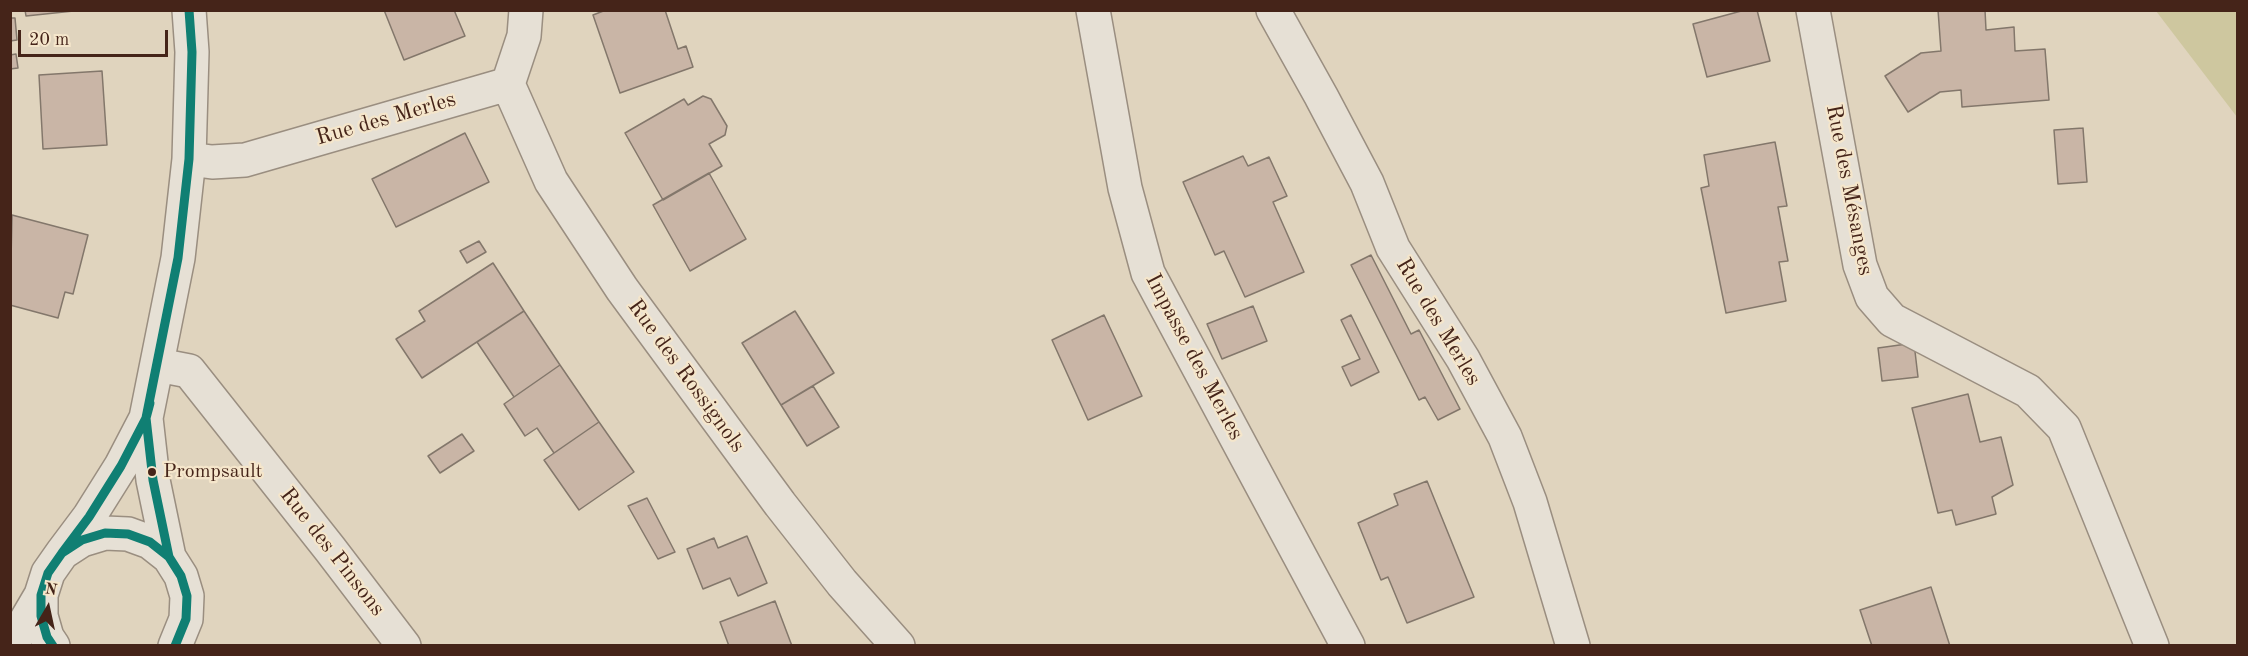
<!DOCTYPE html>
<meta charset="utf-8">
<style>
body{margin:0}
#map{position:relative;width:2248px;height:656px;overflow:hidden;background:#e0d4be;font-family:"Old Standard TT",serif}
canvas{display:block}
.frame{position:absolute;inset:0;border:12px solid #452419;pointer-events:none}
.north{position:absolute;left:18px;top:578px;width:60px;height:60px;-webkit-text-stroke:4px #f5e6cb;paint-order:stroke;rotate:9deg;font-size:16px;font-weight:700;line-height:24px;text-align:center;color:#452419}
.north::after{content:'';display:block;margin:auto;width:21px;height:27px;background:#452419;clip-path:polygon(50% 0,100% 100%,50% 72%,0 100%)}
.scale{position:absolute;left:18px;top:30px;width:150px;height:27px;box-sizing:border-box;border:3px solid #452419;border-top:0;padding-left:8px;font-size:18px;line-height:21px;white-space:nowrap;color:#452419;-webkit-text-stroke:4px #f5e6cb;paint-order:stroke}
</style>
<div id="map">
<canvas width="2248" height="656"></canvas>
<div class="frame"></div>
<div class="north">N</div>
<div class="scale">20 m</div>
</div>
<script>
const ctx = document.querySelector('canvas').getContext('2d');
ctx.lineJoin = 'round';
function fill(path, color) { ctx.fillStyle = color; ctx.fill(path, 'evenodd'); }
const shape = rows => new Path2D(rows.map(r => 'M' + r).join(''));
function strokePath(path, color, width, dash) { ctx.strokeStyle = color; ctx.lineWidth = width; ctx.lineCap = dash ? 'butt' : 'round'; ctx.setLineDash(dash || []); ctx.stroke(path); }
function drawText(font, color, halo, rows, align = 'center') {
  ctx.font = font + ' "Old Standard TT",serif'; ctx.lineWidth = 4.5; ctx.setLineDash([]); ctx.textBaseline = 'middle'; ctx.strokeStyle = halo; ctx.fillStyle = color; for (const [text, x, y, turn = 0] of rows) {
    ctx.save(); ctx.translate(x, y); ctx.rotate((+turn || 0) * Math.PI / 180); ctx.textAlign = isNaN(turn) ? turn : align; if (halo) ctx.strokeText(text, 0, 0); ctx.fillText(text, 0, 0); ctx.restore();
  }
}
fill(shape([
 [2156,11,2237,11,2237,117]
]), '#cec79f');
const building = shape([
 [25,10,83,10,26,16,25,10],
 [384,10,454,10,465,36,404,60,384,10],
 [606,10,665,10,678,49,686,46,693,67,620,93,593,15,606,10],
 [1745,10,1757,10,1770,61,1707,77,1693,24,1745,10],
 [1938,10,1985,10,1986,30,2014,27,2015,51,2045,49,2049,100,1962,107,1961,90,1940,92,1908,112,1885,76,1921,53,1941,51,1938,10],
 [10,18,15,18,17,40,10,41,10,18],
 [16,54,18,68,10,69,10,55,16,54],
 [102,71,107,145,43,149,39,75,102,71],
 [703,96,711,99,727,126,725,135,709,144,722,166,663,200,625,133,684,99,688,105,703,96],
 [2083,128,2087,182,2058,184,2054,130,2083,128],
 [465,133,489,182,396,227,372,179,465,133],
 [1775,142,1787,206,1778,207,1788,261,1779,262,1786,301,1726,313,1701,188,1709,186,1704,155,1775,142],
 [1243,156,1248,166,1269,157,1287,196,1273,202,1304,272,1245,297,1224,251,1215,255,1183,182,1243,156],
 [709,173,746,239,690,271,653,205,709,173],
 [12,215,88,235,73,294,65,292,58,318,10,305,12,215],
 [479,241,486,252,467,263,460,251,479,241],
 [1371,255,1411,334,1419,330,1460,409,1438,420,1425,397,1419,400,1351,265,1371,255],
 [493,263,524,311,422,378,396,339,425,321,419,311,493,263],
 [1253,306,1267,341,1222,359,1207,324,1253,306],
 [524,311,560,365,514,397,477,342,524,311],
 [795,311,834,373,781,405,742,343,795,311],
 [1104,315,1142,396,1088,420,1052,340,1104,315],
 [1351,315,1379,372,1351,386,1342,367,1360,359,1341,320,1351,315],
 [1914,343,1918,377,1882,381,1878,348,1914,343],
 [560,365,599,422,554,453,537,428,525,436,504,404,560,365],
 [813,386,839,427,807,446,781,405,813,386],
 [1968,394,1980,442,2001,437,2013,485,1992,497,1996,514,1956,525,1952,510,1938,513,1912,408,1968,394],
 [599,422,634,472,579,510,544,460,599,422],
 [462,434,474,451,440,473,428,456,462,434],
 [1427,481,1474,597,1407,623,1388,577,1381,580,1358,523,1398,505,1394,494,1427,481],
 [647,498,675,552,658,559,628,506,647,498],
 [747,536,767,583,738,596,730,578,703,589,687,549,714,538,718,548,747,536],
 [1931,587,1950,646,1872,646,1860,610,1931,587],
 [775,601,792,646,729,646,720,622,775,601]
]);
fill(building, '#c9b5a6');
strokePath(building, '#83776b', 1.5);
const street = shape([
 [1093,10,1125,188,1148,273,1348,646],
 [1273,10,1321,96,1367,183,1393,248,1463,359,1505,437,1530,502,1573,646],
 [1813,10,1860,265,1872,297,1892,320,2028,391,2064,428,2152,646],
 [508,84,551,181,622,289,780,504,842,583,898,646],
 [508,84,524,36,526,10],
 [189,159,212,162,245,160,508,84],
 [158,365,189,371,330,549,404,646],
 [146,418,153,480,169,557],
 [62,553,89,517,121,466,146,418,178,258,189,159,192,52,189,10],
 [11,646,41,595],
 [53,646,47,637,41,616,41,595,48,573,62,553,82,540,105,533,128,534,150,542,169,557,181,576,187,596,186,619,175,646]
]);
strokePath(street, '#9a8e80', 36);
strokePath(street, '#e6e0d5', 33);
strokePath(shape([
 [150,403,146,418,153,480,169,557],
 [62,553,89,517,121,466,146,418,178,258,189,159,192,52,189,10],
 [53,646,47,637,41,616,41,595,48,573,62,553,82,540,105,533,128,534,150,542,169,557,181,576,187,596,186,619,175,646]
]), '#107f73', 9);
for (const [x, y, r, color] of [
 [152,472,5,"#452419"]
]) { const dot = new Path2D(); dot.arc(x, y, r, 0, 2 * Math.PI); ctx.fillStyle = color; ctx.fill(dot); strokePath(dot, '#f5e6cb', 2); }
drawText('20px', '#452419', '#f5e6cb', [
 ["Prompsault",163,472]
], 'left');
drawText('22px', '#452419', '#f5e6cb', [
 ["Rue des Merles",386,119,-16],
 ["Rue des Mésanges",1849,190,79],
 ["Rue des Merles",1438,322,59],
 ["Impasse des Merles",1194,357,62],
 ["Rue des Rossignols",686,376,54],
 ["Rue des Pinsons",332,552,52]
]);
</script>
